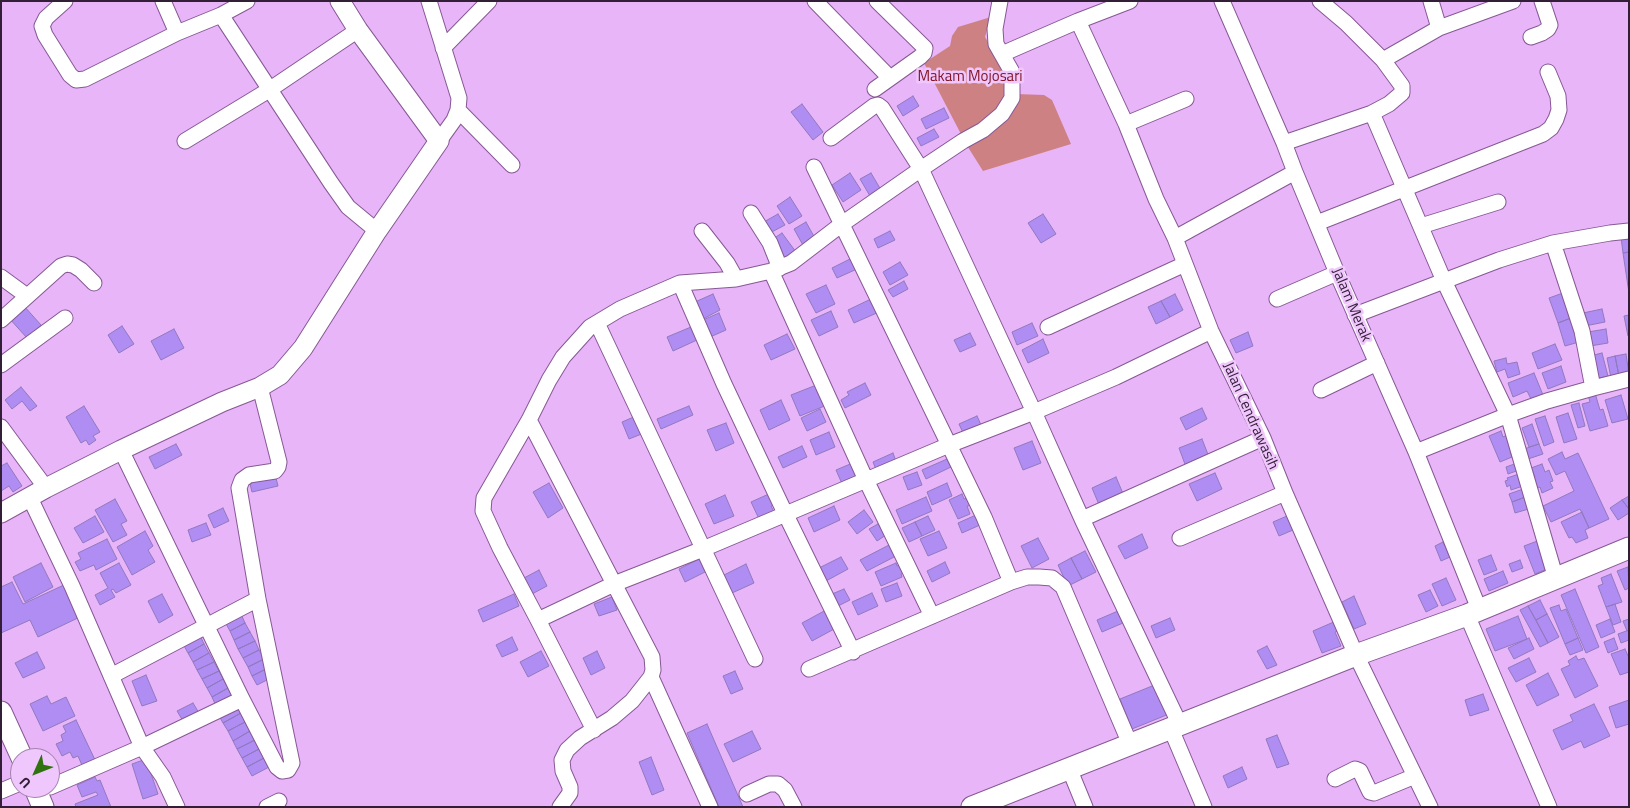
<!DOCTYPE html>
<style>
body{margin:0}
#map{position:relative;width:1630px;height:808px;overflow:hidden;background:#e8b5f8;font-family:"Titillium Web",sans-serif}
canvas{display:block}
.frame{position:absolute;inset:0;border:2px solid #321e37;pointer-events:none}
.north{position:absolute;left:10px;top:748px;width:50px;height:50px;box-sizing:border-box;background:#f0c7fc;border:1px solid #a483ad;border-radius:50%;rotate:226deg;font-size:14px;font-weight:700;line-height:20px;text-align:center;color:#321e37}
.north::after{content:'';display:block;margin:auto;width:18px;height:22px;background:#2f720e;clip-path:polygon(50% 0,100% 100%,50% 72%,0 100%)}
</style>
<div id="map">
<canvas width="1630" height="808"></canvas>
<div class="frame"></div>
<div class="north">U</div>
</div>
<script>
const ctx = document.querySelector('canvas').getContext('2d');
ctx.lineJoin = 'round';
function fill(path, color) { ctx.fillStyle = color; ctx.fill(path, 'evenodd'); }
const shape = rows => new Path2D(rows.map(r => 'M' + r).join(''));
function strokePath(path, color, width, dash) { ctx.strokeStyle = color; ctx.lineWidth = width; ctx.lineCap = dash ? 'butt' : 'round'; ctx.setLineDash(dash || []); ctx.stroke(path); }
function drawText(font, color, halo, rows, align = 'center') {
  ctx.font = font + ' "Titillium Web",sans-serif'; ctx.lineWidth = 5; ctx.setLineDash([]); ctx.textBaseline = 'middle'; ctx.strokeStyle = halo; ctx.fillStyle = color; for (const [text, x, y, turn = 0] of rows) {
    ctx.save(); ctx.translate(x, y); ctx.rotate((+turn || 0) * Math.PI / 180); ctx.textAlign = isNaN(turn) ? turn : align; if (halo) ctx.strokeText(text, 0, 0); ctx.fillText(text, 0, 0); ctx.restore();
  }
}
fill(shape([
 [991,17,985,37,1002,65,1006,83,1004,101,998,112,962,136,924,63,950,46,952,36,958,27],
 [1016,94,1044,95,1052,100,1071,144,983,171,966,144]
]), '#cd8183');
const building = shape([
 [913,96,919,106,903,116,897,106,913,96],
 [802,104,823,132,813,140,791,112,802,104],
 [944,108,949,118,926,129,921,119,944,108],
 [934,129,939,137,921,146,917,138,934,129],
 [850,173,861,190,843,202,832,185,850,173],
 [871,173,881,190,870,196,860,179,871,173],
 [790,197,802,216,789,224,777,206,790,197],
 [778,214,785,225,768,234,762,223,778,214],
 [1043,214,1056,234,1041,243,1028,223,1043,214],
 [806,222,816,240,804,247,794,229,806,222],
 [890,231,895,240,878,248,874,239,890,231],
 [782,233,796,252,783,260,770,241,782,233],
 [1629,236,1629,252,1623,253,1621,237,1629,236],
 [1629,252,1629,293,1623,253,1629,252],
 [852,258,857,269,837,278,832,268,852,258],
 [900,262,908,275,890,285,883,272,900,262],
 [904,281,908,289,893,297,888,290,904,281],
 [826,285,835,304,816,313,806,294,826,285],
 [1563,293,1571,318,1558,323,1549,298,1563,293],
 [713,294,720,310,703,319,695,302,713,294],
 [1175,294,1183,310,1170,317,1161,301,1175,294],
 [873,298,879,312,854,323,848,310,873,298],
 [1161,301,1170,317,1156,324,1148,307,1161,301],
 [24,306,41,325,27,338,9,318,24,306],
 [1602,309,1605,322,1585,326,1583,313,1602,309],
 [831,311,838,327,819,336,811,320,831,311],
 [719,313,726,330,710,337,703,320,719,313],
 [1629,315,1629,336,1628,336,1624,316,1629,315],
 [1571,318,1579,342,1565,346,1558,323,1571,318],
 [1032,323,1038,336,1017,345,1012,332,1032,323],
 [122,326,134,344,119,353,108,335,122,326],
 [691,327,697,340,673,351,667,337,691,327],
 [174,329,184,348,161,360,151,341,174,329],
 [1606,329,1608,343,1590,346,1588,332,1606,329],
 [1248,332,1253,346,1236,353,1230,340,1248,332],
 [970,333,976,345,960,352,954,340,970,333],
 [787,334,795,349,771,360,764,345,787,334],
 [1043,339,1049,353,1028,363,1022,350,1043,339],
 [1555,344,1562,360,1538,369,1532,353,1555,344],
 [1602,353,1608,376,1595,379,1590,356,1602,353],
 [1626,354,1629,374,1619,376,1615,356,1626,354],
 [1615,356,1619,376,1611,378,1607,358,1615,356],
 [1506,358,1507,364,1517,362,1520,374,1508,378,1505,369,1497,372,1494,361,1506,358],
 [1561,366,1566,382,1548,389,1542,373,1561,366],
 [1534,373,1543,395,1531,399,1527,391,1513,397,1508,383,1534,373],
 [865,383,871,395,845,408,841,400,849,395,847,392,865,383],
 [819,384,827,405,800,416,791,395,819,384],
 [21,387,37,406,30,411,22,401,12,409,5,400,21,387],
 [1595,393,1600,410,1603,409,1608,426,1590,431,1582,404,1590,402,1588,395,1595,393],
 [1621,395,1628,419,1612,423,1605,400,1621,395],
 [781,400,790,420,769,430,760,410,781,400],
 [1579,403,1585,426,1578,428,1571,405,1579,403],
 [84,406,100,432,93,436,96,440,89,445,86,440,81,443,66,417,84,406],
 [689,406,693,415,661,429,657,419,689,406],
 [1202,408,1207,419,1186,430,1180,418,1202,408],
 [820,409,826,422,807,431,801,418,820,409],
 [1568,413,1577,439,1564,443,1556,417,1568,413],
 [636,416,644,433,629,439,622,422,636,416],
 [977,416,982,427,964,435,959,424,977,416],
 [1545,416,1554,442,1544,446,1535,419,1545,416],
 [726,423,734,443,716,451,707,430,726,423],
 [1532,424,1539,444,1529,447,1522,428,1532,424],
 [1501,431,1503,437,1509,434,1516,450,1510,452,1512,457,1500,462,1489,436,1501,431],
 [829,432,835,447,816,455,810,440,829,432],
 [1202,439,1209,457,1186,467,1179,448,1202,439],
 [1032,441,1041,463,1023,470,1014,448,1032,441],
 [176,444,182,455,155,469,149,457,176,444],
 [1539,444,1543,454,1528,459,1524,449,1539,444],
 [802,446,807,457,783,468,778,457,802,446],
 [1562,452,1565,459,1578,453,1609,519,1589,528,1580,509,1551,522,1543,506,1574,491,1565,471,1556,475,1548,459,1562,452],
 [893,453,897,464,877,472,873,462,893,453],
 [947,459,951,467,926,479,922,470,947,459],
 [855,462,862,478,843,486,836,470,855,462],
 [1520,462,1522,469,1508,474,1506,467,1520,462],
 [7,463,22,486,13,492,9,486,1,491,1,466,7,463],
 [1542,464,1545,472,1549,470,1553,481,1550,482,1553,488,1542,493,1540,487,1534,490,1529,480,1535,477,1531,468,1542,464],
 [917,472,922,485,908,490,903,477,917,472],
 [1215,473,1222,489,1197,501,1189,484,1215,473],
 [275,474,278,486,252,492,249,480,275,474],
 [1519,474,1523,486,1511,490,1510,485,1507,487,1505,481,1508,480,1507,478,1519,474],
 [1116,477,1124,496,1100,507,1092,488,1116,477],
 [549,483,563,508,548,518,533,492,549,483],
 [947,483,952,496,932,505,927,492,947,483],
 [1526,488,1528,496,1512,502,1509,494,1526,488],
 [771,493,776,504,771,506,775,514,760,521,751,502,771,493],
 [962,494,964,499,969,497,972,505,967,506,970,514,958,519,949,500,962,494],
 [725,495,734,516,714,524,705,504,725,495],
 [1528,496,1532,508,1515,513,1512,502,1528,496],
 [1629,496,1629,509,1622,500,1629,496],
 [926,497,932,511,902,524,896,510,926,497],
 [115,499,127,521,121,524,127,535,113,542,95,510,115,499],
 [1622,500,1629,509,1629,513,1618,520,1610,508,1622,500],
 [834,506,840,520,814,532,808,518,834,506],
 [223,508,229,521,214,528,208,515,223,508],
 [864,510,873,522,857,534,848,522,864,510],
 [1582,512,1589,528,1585,530,1588,538,1576,543,1572,537,1569,538,1561,522,1582,512],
 [976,515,980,525,962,533,958,523,976,515],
 [95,516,104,532,83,543,74,528,95,516],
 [928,516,935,530,922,536,915,522,928,516],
 [1287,516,1293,530,1279,536,1273,522,1287,516],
 [915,522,922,536,909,542,902,528,915,522],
 [206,523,211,535,192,542,188,530,206,523],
 [878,524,886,535,877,541,869,529,878,524],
 [145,531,153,546,148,550,155,562,132,575,117,547,145,531],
 [939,531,947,548,928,556,920,539,939,531],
 [1142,534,1148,548,1125,559,1118,546,1142,534],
 [1038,538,1049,559,1032,568,1021,546,1038,538],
 [107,539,117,559,96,570,94,565,80,571,75,562,81,559,78,553,107,539],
 [1540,540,1547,569,1535,574,1524,546,1540,540],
 [1443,542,1450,557,1441,561,1435,546,1443,542],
 [889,545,896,556,867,571,860,560,889,545],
 [1085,551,1096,572,1082,579,1071,558,1085,551],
 [1491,555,1497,570,1484,575,1478,560,1491,555],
 [841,557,848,569,826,581,819,568,841,557],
 [1071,558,1082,579,1068,586,1058,565,1071,558],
 [699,559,705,572,685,582,679,569,699,559],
 [1520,560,1523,568,1512,572,1509,564,1520,560],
 [945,562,950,573,932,582,927,571,945,562],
 [41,563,53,587,25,602,13,577,41,563],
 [119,563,131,585,116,593,113,589,111,590,115,597,100,605,95,595,108,588,100,573,119,563],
 [896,563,897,566,902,564,906,572,901,574,902,577,881,586,875,572,896,563],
 [746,564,754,583,732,593,724,575,746,564],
 [1628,567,1629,588,1625,590,1617,571,1628,567],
 [539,570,547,586,532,594,524,578,539,570],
 [1503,571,1508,583,1489,591,1484,579,1503,571],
 [1611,574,1622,602,1606,607,1598,586,1603,584,1601,578,1611,574],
 [1446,578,1456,600,1442,606,1432,584,1446,578],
 [12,582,23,604,66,584,82,616,38,637,30,620,1,633,1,587,12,582],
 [897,583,902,596,886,602,881,589,897,583],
 [844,589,850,600,838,606,832,594,844,589],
 [1575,589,1599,647,1586,653,1561,595,1575,589],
 [1430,590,1438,606,1426,612,1418,595,1430,590],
 [872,593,878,606,858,615,852,602,872,593],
 [162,594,173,615,159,623,148,601,162,594],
 [514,594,519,606,483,622,478,610,514,594],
 [1354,596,1366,624,1354,629,1342,602,1354,596],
 [612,597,617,610,599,616,594,604,612,597],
 [1540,600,1547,614,1536,620,1528,606,1540,600],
 [1615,604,1621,622,1613,625,1606,607,1615,604],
 [1559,605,1561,611,1566,609,1578,638,1565,644,1550,608,1559,605],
 [1528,606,1548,643,1540,647,1520,610,1528,606],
 [826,610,836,628,812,641,802,623,826,610],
 [1118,611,1123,623,1102,632,1097,620,1118,611],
 [241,614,245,623,230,631,225,622,241,614],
 [1547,614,1559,637,1548,643,1536,620,1547,614],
 [1518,616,1527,639,1495,651,1486,629,1518,616],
 [1170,618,1175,630,1156,638,1151,626,1170,618],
 [1610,619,1615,632,1601,638,1596,625,1610,619],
 [1629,619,1629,630,1627,631,1623,621,1629,619],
 [1336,621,1340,630,1335,632,1341,646,1322,653,1313,631,1336,621],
 [245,623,250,632,234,640,230,631,245,623],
 [1629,630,1629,640,1621,643,1618,634,1629,630],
 [250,632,255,641,238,649,234,640,250,632],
 [200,635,204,644,188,653,183,644,200,635],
 [512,637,518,650,502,657,496,645,512,637],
 [1529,638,1534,649,1514,659,1508,648,1529,638],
 [1578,638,1583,650,1570,655,1565,644,1578,638],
 [1614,638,1618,649,1608,653,1604,642,1614,638],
 [255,641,259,650,243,658,238,649,255,641],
 [204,644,209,653,193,662,188,653,204,644],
 [1267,646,1277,665,1267,669,1257,651,1267,646],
 [1625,649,1629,658,1629,672,1620,675,1611,654,1625,649],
 [259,650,264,659,248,667,243,658,259,650],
 [541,651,549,666,528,677,520,662,541,651],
 [597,651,605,668,591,675,583,658,597,651],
 [37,652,45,668,23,678,15,663,37,652],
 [209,653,214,662,197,670,193,662,209,653],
 [1576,656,1578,660,1584,658,1598,686,1575,698,1561,669,1570,665,1568,661,1576,656],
 [1529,658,1536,672,1516,682,1508,668,1529,658],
 [264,659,268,668,252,676,248,667,264,659],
 [214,662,219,671,202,679,197,670,214,662],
 [268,668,273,677,257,685,252,676,268,668],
 [219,671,223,679,207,688,202,679,219,671],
 [735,671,743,689,731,694,723,676,735,671],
 [1548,673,1559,695,1537,706,1526,685,1548,673],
 [146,675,157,701,142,706,132,681,146,675],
 [223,679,228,688,212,697,207,688,223,679],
 [1157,684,1169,714,1132,729,1120,699,1157,684],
 [228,688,233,697,216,706,212,697,228,688],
 [1483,694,1489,710,1470,716,1465,700,1483,694],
 [47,696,51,704,66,697,75,716,43,731,30,704,47,696],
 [1629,700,1629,724,1616,728,1609,707,1629,700],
 [193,703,199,713,183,721,177,711,193,703],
 [236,704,241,713,223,723,218,714,236,704],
 [1594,704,1610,736,1584,748,1581,741,1562,750,1553,730,1573,721,1570,715,1594,704],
 [241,713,245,722,228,731,223,723,241,713],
 [76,720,97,764,84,770,78,756,73,758,70,752,62,756,56,744,63,741,61,735,66,732,63,726,76,720],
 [245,722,250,731,233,741,228,731,245,722],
 [707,724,743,807,719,807,687,733,707,724],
 [250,731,255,740,237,749,233,741,250,731],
 [752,731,761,749,733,762,724,744,752,731],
 [1277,735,1289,764,1277,768,1266,739,1277,735],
 [255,740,259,749,242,758,237,749,255,740],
 [259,749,264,758,247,767,242,758,259,749],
 [651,757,664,790,652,795,639,762,651,757],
 [264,758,269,767,252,776,247,767,264,758],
 [146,759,158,794,143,799,132,764,146,759],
 [1242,767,1247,779,1228,788,1223,776,1242,767],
 [95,777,97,781,100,780,111,807,76,807,75,804,98,795,96,792,82,797,77,785,95,777]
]);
fill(building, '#af8df2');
strokePath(building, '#9079bf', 1);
const minor = shape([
 [65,1,46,18,42,26,45,35,70,75,76,80,85,79,177,33,221,15,247,1],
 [163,1,177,33],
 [429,1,459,98,458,110,454,120,439,141],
 [815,1,890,78],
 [1222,1,1284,143,1295,172,1337,273,1416,452,1479,609],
 [1320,1,1346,23,1383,60,1439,28,1513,1],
 [1431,1,1439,28],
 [221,15,331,183,348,207,377,231],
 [1078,21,1126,124,1156,199,1175,238,1211,331,1263,438,1285,493,1356,655,1430,807],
 [1531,37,1542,33,1548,29,1550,25,1542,1],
 [443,48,489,1],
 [1002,54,1078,21,1130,1],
 [875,89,920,57,924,53,925,48,877,1],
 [458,110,512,165],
 [1372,113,1389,104,1402,93,1402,86,1383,60],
 [1126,124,1186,99],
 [831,138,874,106,878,105,882,108,921,169,1034,412,1082,519,1180,725],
 [185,141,269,90,358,30],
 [1284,143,1372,113,1444,281,1508,415,1556,579],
 [814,167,984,517,1011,582],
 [751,213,770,243,780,268],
 [1317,223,1543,134,1551,128,1556,119,1559,110,1558,96,1548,72],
 [1421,226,1498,202],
 [702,231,727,263,736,279],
 [1175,238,1295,172],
 [1553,243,1582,331,1593,388],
 [771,271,866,480,932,616],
 [1,277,27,296],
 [680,283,724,384,785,513,853,652],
 [1277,299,1337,273],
 [1355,315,1499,260,1553,243,1610,233,1629,231],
 [1,320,61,266,67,264,73,265,81,270,94,283],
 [597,323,755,659],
 [1048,327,1185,264],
 [1,365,65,318],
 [1321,390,1377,363],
 [529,420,652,657,653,670,651,677,632,701,612,718,580,738,567,750,562,760,563,771,570,787,570,793,560,807],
 [1,427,46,488],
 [121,450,242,699,277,767,282,771,288,770,292,763,258,599,239,488,242,480,249,475,275,471,278,467,279,462,260,387],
 [1416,452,1508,415,1547,401,1593,388,1629,379],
 [30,498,72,586,142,747,163,777,177,807],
 [1082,519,1263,438],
 [1180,538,1285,493],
 [1467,615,1549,807],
 [538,620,614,584,703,549,949,445,1034,412,1116,377,1211,331],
 [809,669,1011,582,1027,577,1039,577,1052,578,1063,587,1130,744],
 [111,676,258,599],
 [651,677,710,807],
 [1171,729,1204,807],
 [594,730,538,620,500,548,483,511,484,498,529,420,549,380,563,357,590,327,620,309,680,283,736,279,771,271,791,263,842,224,921,169,963,141,983,130,1002,114,1012,98,1012,72,996,44,995,29,1000,1],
 [1069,768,1085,807],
 [1335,779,1355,769,1360,771,1370,792,1374,793,1415,776],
 [50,787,142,747,242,699],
 [1,791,20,783],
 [747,794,769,784,778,784,785,790,794,807],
 [267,807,279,801]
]);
const tertiary = shape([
 [1,513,46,488,121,450,222,402,260,387,280,375,303,348,377,231,439,141,358,30,340,1]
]);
const secondary = shape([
 [1,712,22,758],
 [35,788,43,807],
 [972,807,1356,655,1467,615,1629,548]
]);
strokePath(minor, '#875895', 17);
strokePath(tertiary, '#875895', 21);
strokePath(secondary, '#875895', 23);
strokePath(minor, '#fff', 15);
strokePath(tertiary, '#fff', 19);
strokePath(secondary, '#fff', 21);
drawText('15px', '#821729', '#f0c7fc', [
 ["Makam Mojosari",970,77]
]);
drawText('15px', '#321e37', '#f0c7fc', [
 ["Jalam Merak",1351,305,67],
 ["Jalan Cendrawasih",1250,416,66]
]);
</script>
